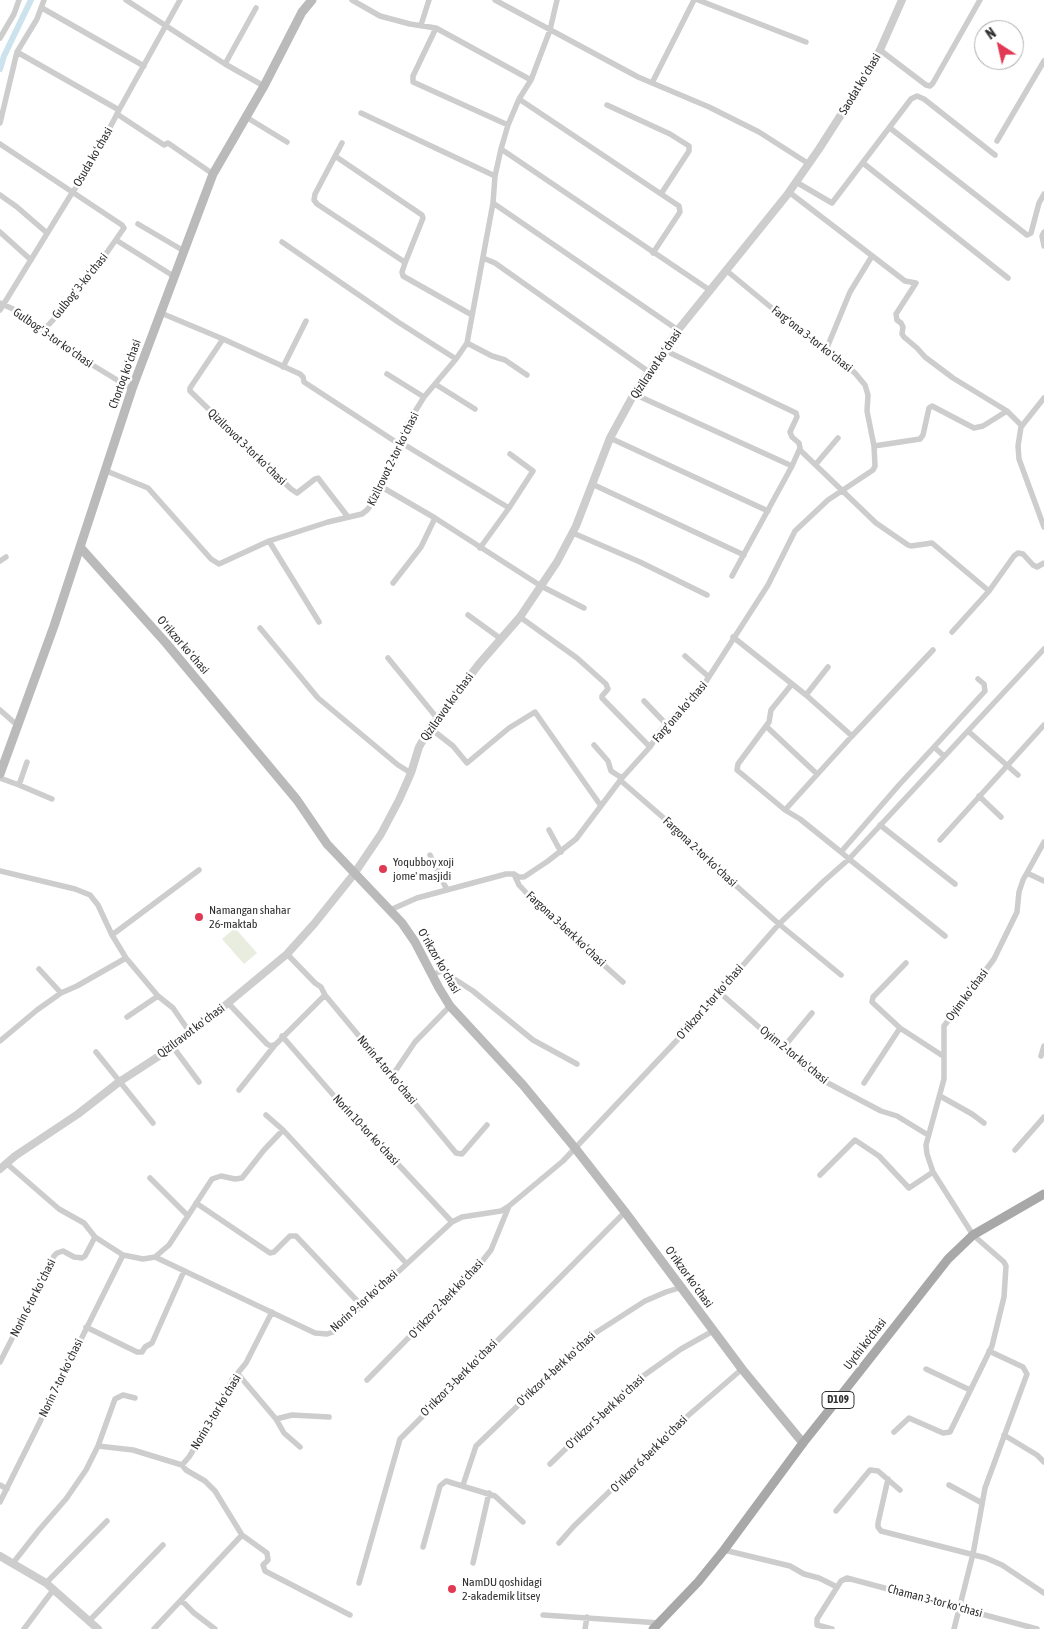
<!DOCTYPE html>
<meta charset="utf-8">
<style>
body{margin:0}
#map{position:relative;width:1044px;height:1629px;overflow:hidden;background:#fff;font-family:"Asap Condensed",sans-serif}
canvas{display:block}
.north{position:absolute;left:974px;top:20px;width:50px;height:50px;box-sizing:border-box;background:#fff;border:1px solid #acacac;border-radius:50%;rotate:325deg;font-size:14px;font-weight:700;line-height:20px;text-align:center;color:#303030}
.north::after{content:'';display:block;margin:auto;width:18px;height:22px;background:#e13954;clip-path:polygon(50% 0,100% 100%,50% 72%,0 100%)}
</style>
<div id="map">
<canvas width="1044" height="1629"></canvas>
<div class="north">N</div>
</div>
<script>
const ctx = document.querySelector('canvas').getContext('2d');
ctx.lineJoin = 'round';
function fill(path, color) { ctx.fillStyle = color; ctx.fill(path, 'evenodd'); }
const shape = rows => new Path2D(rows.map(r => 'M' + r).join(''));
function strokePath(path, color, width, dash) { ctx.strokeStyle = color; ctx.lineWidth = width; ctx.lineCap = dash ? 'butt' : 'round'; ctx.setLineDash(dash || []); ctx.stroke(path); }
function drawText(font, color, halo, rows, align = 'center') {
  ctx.font = font + ' "Asap Condensed",sans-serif'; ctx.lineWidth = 5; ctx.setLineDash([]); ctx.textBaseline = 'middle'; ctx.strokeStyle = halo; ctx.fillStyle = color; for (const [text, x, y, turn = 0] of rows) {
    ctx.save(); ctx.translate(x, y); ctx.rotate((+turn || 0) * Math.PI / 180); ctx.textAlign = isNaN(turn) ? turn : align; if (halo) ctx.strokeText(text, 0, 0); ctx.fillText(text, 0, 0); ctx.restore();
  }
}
fill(shape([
 [235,928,257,953,244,964,222,939]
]), '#e8eddf');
strokePath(shape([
 [0,69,4,56,31,0]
]), '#cce2ec', 6);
strokePath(shape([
 [126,0,225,64,264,86],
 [352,0,380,16,410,24,436,28,531,80],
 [495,0,638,77,709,107,759,132,809,164],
 [698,0,806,42],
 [42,8,144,66],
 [421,25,429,0],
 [436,28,413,76,413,82,508,125],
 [0,38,14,14,19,0],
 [880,50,926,85,930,86,933,83,980,0],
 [17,52,119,110],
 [225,64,256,8],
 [652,83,694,0],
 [519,99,679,206,680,212,653,253],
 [607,105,670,134,689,146,689,151,661,194],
 [361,113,495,176],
 [117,114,164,145,168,143,213,174],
 [246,117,287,142],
 [0,123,17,52,37,19,44,0],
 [890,128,1027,235,1031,233,1039,203,1044,194],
 [997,141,1044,61],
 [342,143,315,194,314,200,317,204,403,261,405,263,402,272,403,276,472,315],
 [0,144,122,225,124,228,94,271,64,308,42,332],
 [501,149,711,291],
 [335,156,422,215,423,218,405,263],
 [863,163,1008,278],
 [796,182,832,203,911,99,917,96,924,99,995,155],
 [0,195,17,207,47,233],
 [493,203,678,330],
 [138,224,184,251],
 [0,232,31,260],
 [1044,232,1042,236,1044,246],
 [116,240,175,277],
 [282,242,398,322,456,359],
 [483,258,495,263,649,372],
 [727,271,790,323,840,361,855,373,865,385,868,395,867,411,874,446,920,439,923,435,929,408,932,406,974,428,983,426,1007,411,953,378,925,357,917,348,904,337,902,334,903,327,901,323,897,320,896,314,916,283,905,281,789,192],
 [0,303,13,309,61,346,132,389],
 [0,310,72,193,87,172,119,110,180,0],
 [161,313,223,339,300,374,303,377,304,382,399,444],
 [223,339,190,388,190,391,291,489,297,493,315,479,318,478,348,517],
 [467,343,492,356,505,360,527,375],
 [664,350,796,413,797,417,790,432,792,437,799,443,800,448,792,466],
 [826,350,850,292,872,256],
 [283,367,306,321],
 [387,374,424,397],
 [435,384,475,409],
 [634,394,792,466,732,576],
 [1044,398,1021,427,1018,446,1019,459,1044,527],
 [1007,411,1022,426],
 [610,438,768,511],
 [400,442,509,508,533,471,510,454],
 [800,450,876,523,908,545,911,546,932,543,989,591],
 [816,464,838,438],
 [104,470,148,488,211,559,219,564,269,541,328,522,362,514,367,510,371,505,408,423,424,397,456,359,467,343,493,203,495,176,501,149,508,125,519,99,531,80,550,30,557,0],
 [592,484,744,555],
 [380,486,435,518,541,586,584,608],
 [573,533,640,562,707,595],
 [269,541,319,622],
 [480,548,509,508],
 [0,561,6,557],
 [393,583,421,547,435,518],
 [468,615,501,639],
 [520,617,577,658,606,684,608,689,602,696,602,698,650,747],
 [260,628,318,698,398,765,411,773],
 [952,632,989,591,1014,556,1018,553,1023,554,1033,565,1037,567,1044,563],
 [733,637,806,695,828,667],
 [685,656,709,677],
 [388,658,437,718],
 [644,701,667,725],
 [0,710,17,725],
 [767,727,817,774],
 [430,728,453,746,467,763,509,728,535,712,601,806],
 [968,731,1018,775],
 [852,736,933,650],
 [594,745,608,761,611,771,622,778],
 [934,747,985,691,984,684,978,679],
 [27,762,19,785,52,799],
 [0,778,19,785],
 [620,780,674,827,688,843,779,924,841,975],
 [979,796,1001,817],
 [785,810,852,736,806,695],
 [880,825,955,884],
 [549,830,561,852],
 [940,840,1044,725],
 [841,852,899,785,934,747,944,756],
 [430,855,447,890],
 [0,871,75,889,90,895,98,905,112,935,126,958,158,996,173,1008,191,1034],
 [1027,873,1044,881],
 [514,874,519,885,545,913,623,982],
 [390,910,417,898,506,874,514,874,519,877,524,877,548,861,576,839,622,778,650,747,661,730,705,683,768,585,795,531,828,500,873,470,875,466,874,446],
 [112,935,199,870],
 [945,936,849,859,1044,649],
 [287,954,315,983,321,987,325,995,456,1153,462,1154,487,1125],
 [906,963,873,997,872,1002,900,1028,943,1056],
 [39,969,61,993],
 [431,975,442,971,473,991,533,1040,577,1064],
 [719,992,809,1071,824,1081,881,1111,897,1116,928,1135],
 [228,1003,267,1044,271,1046,276,1044,325,995],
 [127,1017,158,996],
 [282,1036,335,1097,452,1222],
 [0,1041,37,1010,61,993,77,986,126,958],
 [173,1047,199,1082],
 [783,1048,812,1013],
 [96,1052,153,1123],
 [1041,1056,1044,1046],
 [392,1076,415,1042,450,1006],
 [864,1083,900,1028],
 [239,1090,275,1045],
 [940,1096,972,1114,984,1123],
 [266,1115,283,1130,406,1263],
 [1015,1150,1044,1117],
 [6,1163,59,1209,84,1223,95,1237,123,1255,143,1259,155,1257,169,1245,212,1179,221,1176,235,1179,242,1178,264,1150,283,1130],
 [820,1175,855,1140,879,1156,909,1188,933,1172],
 [150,1178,188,1216],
 [196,1203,270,1253,274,1252,290,1236,296,1236,361,1305],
 [155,1257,315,1333,327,1334,333,1332,452,1222,462,1217,501,1211,509,1206,563,1161,681,1036,779,924,824,881,849,859,841,852,800,819,785,810,737,770,738,764,769,722,771,710,792,684],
 [86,1327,137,1352,142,1352,145,1347,152,1343,184,1271],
 [0,1362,54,1256,57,1253,63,1251,74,1257,82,1258,85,1256,95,1237],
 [926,1369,970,1390],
 [238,1374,276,1419,292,1415,329,1417],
 [367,1380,476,1269,491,1250,509,1206],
 [276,1419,284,1433,300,1447],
 [894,1432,909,1418,943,1433,950,1432,992,1346,1004,1297,1006,1266,1004,1262,973,1235,933,1172,927,1154,926,1145,944,1079,944,1026,994,959,1017,912,1019,892,1023,880,1044,842],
 [1004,1435,1037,1455,1044,1462],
 [98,1446,115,1399,123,1395,135,1398],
 [550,1464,636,1381,681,1349,713,1331],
 [182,1465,186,1470,205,1481,215,1491,242,1535,267,1553,268,1560,263,1565,265,1571,350,1615],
 [888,1479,878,1523,878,1527,881,1531,986,1558,1002,1565,1044,1593],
 [0,1485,7,1489],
 [463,1485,476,1446,589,1337,645,1301,666,1292,682,1287],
 [949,1485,982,1503],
 [0,1502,123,1255],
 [836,1511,870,1470,878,1471,900,1490],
 [559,1543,574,1526,683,1420,742,1369],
 [423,1547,440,1486,446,1481,495,1496,523,1522],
 [724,1550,790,1566,804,1574,819,1578,837,1587],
 [13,1563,39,1530,66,1499,86,1470,98,1446,133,1450,182,1465,189,1457,217,1411,232,1380,246,1363,272,1312],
 [473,1563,489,1493],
 [46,1583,107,1521],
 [359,1583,400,1439,625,1212],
 [182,1601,194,1613,215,1629],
 [543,1615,660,1623],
 [89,1621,163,1545],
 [24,1629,54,1589],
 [154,1629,242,1535],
 [585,1629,587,1617],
 [832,1629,817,1625,817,1619,841,1581,847,1578,1037,1629],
 [954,1629,973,1554,985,1488,1027,1374,1023,1367,989,1351]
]), '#cdcdcd', 5.5);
strokePath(shape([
 [0,1169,15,1156,78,1114,119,1082,173,1047,228,1003,287,954,314,924,354,874,381,834,399,800,411,773,419,747,430,728,479,664,520,617,557,562,576,526,610,438,634,394,678,330,787,195,819,149,862,82,880,50,902,0],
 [0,1556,46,1583,98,1629]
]), '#cdcdcd', 8);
strokePath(shape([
 [80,547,166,643,297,800,327,844,402,923,415,942,439,988,450,1006,523,1085,575,1148,625,1212,742,1369,803,1443],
 [0,774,54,626,132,389,213,174,264,86,302,12,312,0]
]), '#bababa', 9);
strokePath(shape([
 [653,1629,698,1582,724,1550,803,1443,838,1399,948,1259,973,1235,1044,1194]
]), '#a8a8a8', 9);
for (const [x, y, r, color] of [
 [383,869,5,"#e13954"],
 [199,917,5,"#e13954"],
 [452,1589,5,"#e13954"]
]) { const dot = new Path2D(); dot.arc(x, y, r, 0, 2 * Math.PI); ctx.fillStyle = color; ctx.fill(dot); strokePath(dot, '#fff', 2); }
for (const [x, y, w] of [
 [838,1400,32]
]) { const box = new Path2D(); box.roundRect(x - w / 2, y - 8.5, w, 17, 4); ctx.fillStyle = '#fff'; ctx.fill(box); strokePath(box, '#303030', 1); }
drawText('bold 11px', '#303030', null, [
 ["D109",838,1400]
]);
drawText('12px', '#303030', '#fff', [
 ["Saodat koʻchasi",860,84,-59],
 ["Osuda koʻchasi",93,157,-60],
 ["Gulbog' 3-koʻchasi",80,286,-51],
 ["Gulbog' 3-tor koʻchasi",53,338,35],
 ["Fargʻona 3-tor koʻchasi",812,339,38],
 ["Qizilravot koʻchasi",656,364,-56],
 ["Chortoq koʻchasi",125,374,-70],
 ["Qizilrovot 3-tor koʻchasi",247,447,44],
 ["Kizilrovot 2-tor koʻchasi",393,459,-64],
 ["Oʻrikzor koʻchasi",183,645,49],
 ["Qizilravot koʻchasi",447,707,-54],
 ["Fargʻona koʻchasi",680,712,-49],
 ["Fargona 2-tor koʻchasi",700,852,43],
 ["Fargona 3-berk koʻchasi",566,929,43],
 ["Oʻrikzor koʻchasi",439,961,60],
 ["Oyim koʻchasi",967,995,-53],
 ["Oʻrikzor 1-tor koʻchasi",710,1002,-49],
 ["Qizilravot koʻchasi",191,1031,-37],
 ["Oyim 2-tor koʻchasi",794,1055,39],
 ["Norin 4-tor koʻchasi",387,1070,50],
 ["Norin 10-tor koʻchasi",366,1130,47],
 ["Oʻrikzor koʻchasi",689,1277,54],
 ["Norin 6-tor koʻchasi",33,1298,-63],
 ["Oʻrikzor 2-berk koʻchasi",446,1299,-47],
 ["Norin 9-tor koʻchasi",364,1301,-42],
 ["Uychi ko'chasi",865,1344,-52],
 ["Oʻrikzor 4-berk koʻchasi",556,1369,-43],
 ["Norin 7-tor koʻchasi",61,1378,-64],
 ["Oʻrikzor 3-berk koʻchasi",459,1378,-45],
 ["Norin 3-tor koʻchasi",216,1412,-59],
 ["Oʻrikzor 5-berk koʻchasi",605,1412,-43],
 ["Oʻrikzor 6-berk koʻchasi",649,1454,-45],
 ["Chaman 3-tor koʻchasi",935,1601,15]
]);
drawText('12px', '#303030', '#fff', [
 ["Yoqubboy xoji",393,862],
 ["jome' masjidi",393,876],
 ["Namangan shahar",209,910],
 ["26-maktab",209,924],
 ["NamDU qoshidagi",462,1582],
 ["2-akademik litsey",462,1596]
], 'left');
</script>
